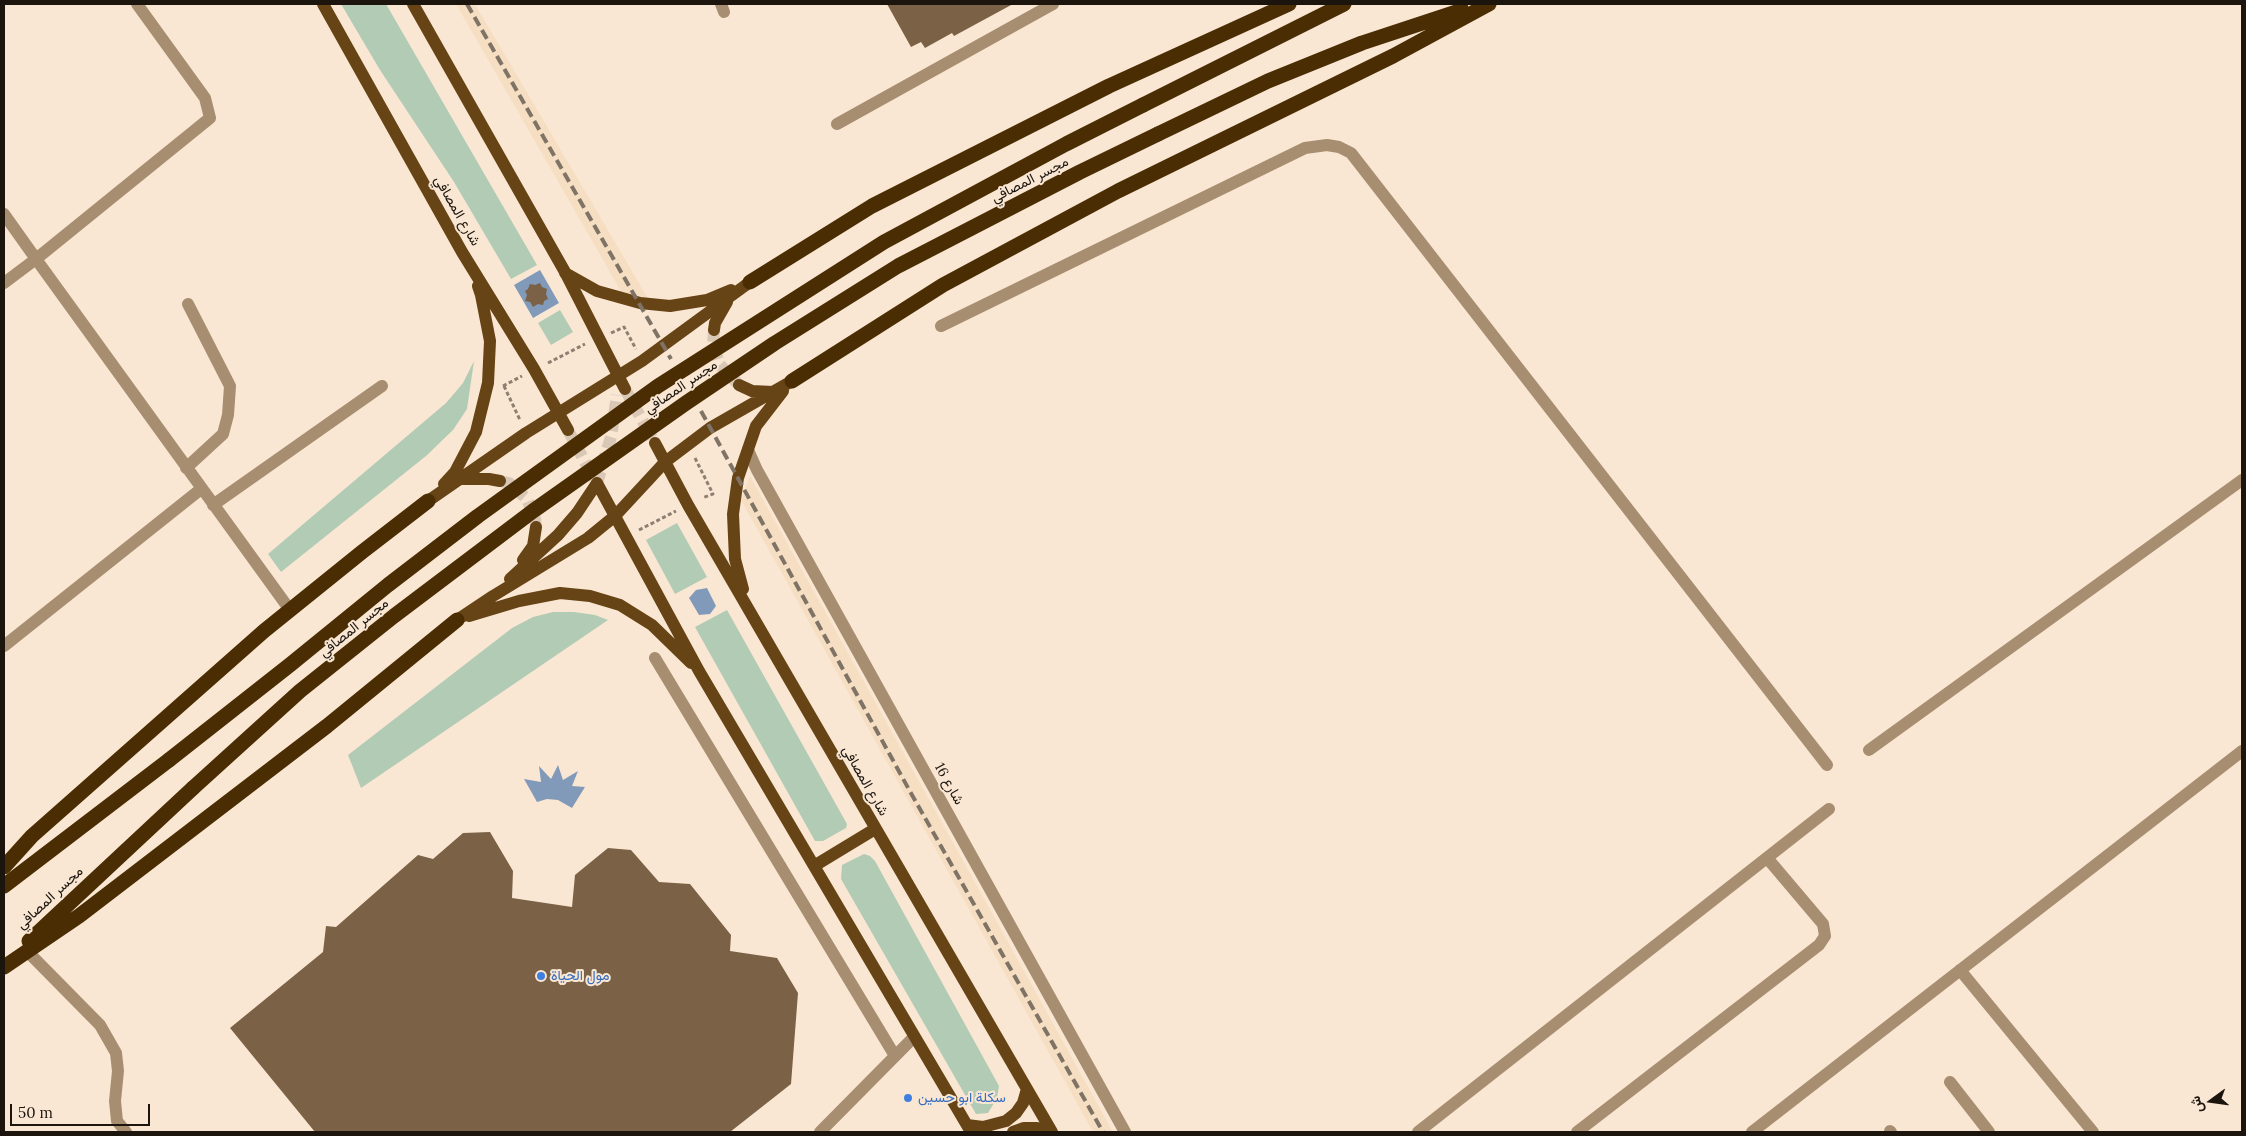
<!DOCTYPE html>
<meta charset="utf-8">
<style>
body{margin:0}
#map{position:relative;width:2246px;height:1136px;overflow:hidden;background:#fae7d3;font-family:Lora,Vazirmatn,serif}
canvas{display:block}
.frame{position:absolute;inset:0;border:5px solid #1b150e;pointer-events:none}
.north{position:absolute;left:2186px;top:1076px;width:50px;height:50px;-webkit-text-stroke:4px #fae7d3;paint-order:stroke;rotate:256deg;font-size:14px;font-weight:700;line-height:20px;text-align:center;color:#1b150e}
.north::after{content:'';display:block;margin:auto;width:18px;height:22px;background:#1b150e;clip-path:polygon(50% 0,100% 100%,50% 72%,0 100%)}
.scale{position:absolute;left:10px;top:1104px;width:140px;height:22px;box-sizing:border-box;border:2px solid #1b150e;border-top:0;padding-left:6px;font-size:15px;line-height:18px;white-space:nowrap;color:#1b150e;-webkit-text-stroke:4px #fae7d3;paint-order:stroke}
</style>
<div id="map">
<canvas width="2246" height="1136"></canvas>
<div class="frame"></div>
<div class="north">ش</div>
<div class="scale">50 m</div>
</div>
<script>
const ctx = document.querySelector('canvas').getContext('2d');
ctx.lineJoin = 'round';
function fill(path, color) { ctx.fillStyle = color; ctx.fill(path, 'evenodd'); }
const shape = rows => new Path2D(rows.map(r => 'M' + r).join(''));
function strokePath(path, color, width, dash) { ctx.strokeStyle = color; ctx.lineWidth = width; ctx.lineCap = dash ? 'butt' : 'round'; ctx.setLineDash(dash || []); ctx.stroke(path); }
function drawText(font, color, halo, rows, align = 'center') {
  ctx.font = font + ' Lora,Vazirmatn,serif'; ctx.lineWidth = 4; ctx.setLineDash([]); ctx.textBaseline = 'middle'; ctx.strokeStyle = halo; ctx.fillStyle = color; for (const [text, x, y, turn = 0] of rows) {
    ctx.save(); ctx.translate(x, y); ctx.rotate((+turn || 0) * Math.PI / 180); ctx.textAlign = isNaN(turn) ? turn : align; if (halo) ctx.strokeText(text, 0, 0); ctx.fillText(text, 0, 0); ctx.restore();
  }
}
fill(shape([
 [456,4,475,4,649,300,622,293],
 [750,476,971,875,1113,1132,1093,1132,741,500]
]), '#f6dec3');
fill(shape([
 [341,4,386,4,537,265,511,279,454,182,380,70],
 [560,310,573,332,551,345,538,323],
 [474,361,467,409,453,430,426,456,281,572,268,554,446,403,463,383],
 [677,523,707,577,675,594,646,540],
 [727,610,847,824,846,828,823,841,815,841,695,627],
 [553,612,574,612,595,615,608,620,361,788,348,755,512,628,533,617],
 [864,854,870,856,875,861,999,1086,997,1098,988,1113,976,1114,841,879,842,865]
]), '#b2cbb5');
fill(shape([
 [540,270,559,303,533,318,514,285],
 [707,588,716,606,710,614,699,615,689,598,696,590],
 [558,765,563,780,578,771,572,786,585,787,572,808,558,800,547,799,537,802,524,779,541,782,539,766,551,779]
]), '#829ab9');
fill(shape([
 [887,4,1013,4,954,36,952,33,925,48,921,42,911,47],
 [540,283,542,287,547,289,546,294,548,299,544,301,543,305,538,304,533,307,530,302,525,301,527,295,525,291,528,289,530,284,535,285],
 [490,832,513,871,512,898,572,907,575,875,608,848,631,850,659,882,690,884,731,935,730,951,777,958,798,993,791,1084,730,1132,315,1132,230,1028,323,952,326,926,336,927,418,855,433,859,463,833]
]), '#7b6145');
strokePath(shape([
 [714,330,713,345,720,365,739,385],
 [625,389,652,438],
 [568,430,594,479],
 [500,481,509,483,527,499,535,519,536,527],
 [597,483,611,437,617,395]
]), '#d9c8b5', 12, [12, 6]);
strokePath(shape([
 [611,333,624,327,636,349],
 [548,363,585,344],
 [503,386,522,376],
 [504,386,520,420],
 [695,458,713,494,702,498],
 [639,530,676,511]
]), '#8d8073', 3, [4, 2.5]);
strokePath(shape([
 [721,4,724,12],
 [837,124,1053,4],
 [4,214,36,259,210,118,205,98,137,4],
 [4,283,36,259,290,610],
 [941,326,1305,148,1327,145,1339,147,1351,153,1827,765],
 [748,450,757,470,1125,1132],
 [186,468,223,434,228,415,230,386,188,304],
 [213,505,382,386],
 [4,646,201,489],
 [655,658,895,1056],
 [1869,750,2242,480],
 [27,951,100,1025,116,1053,118,1071,115,1101,117,1121,126,1132],
 [1960,970,2093,1132],
 [1950,1082,1989,1132],
 [1890,1131,1891,1132],
 [820,1132,914,1037],
 [1418,1132,1829,809],
 [1577,1132,1819,945,1825,936,1823,924,1768,859],
 [1752,1132,2242,751]
]), '#a88e71', 12);
strokePath(shape([
 [323,4,462,252,534,369,568,430],
 [413,4,565,272,625,389],
 [565,273,597,291,640,303,670,306,707,300,731,290],
 [714,330,715,323,727,302],
 [739,385,752,391,773,392],
 [655,443,688,505,1052,1132],
 [459,479,489,479,500,481],
 [597,483,699,671,971,1132],
 [444,484,455,472,476,432,488,383,490,341,481,295,478,286],
 [428,501,526,433,642,361,750,282],
 [523,560,533,546,536,527],
 [510,579,558,535,577,513,597,483],
 [743,589,735,559,733,514,738,478,756,426,783,391],
 [469,616,519,601,560,593,590,596,620,605,652,625,691,663],
 [457,620,493,596,588,538,615,516,665,462,710,428,792,381],
 [814,866,875,829],
 [967,1125,983,1127,1006,1121,1016,1113,1023,1103,1027,1089],
 [1013,1132,1024,1128,1037,1128,1052,1132]
]), '#674415', 12);
strokePath(shape([
 [1143,105,1344,4],
 [1158,134,1268,81,1362,43,1462,10],
 [750,282,872,206,1109,86,1289,4],
 [792,381,943,285,1118,191,1393,56,1489,4],
 [4,867,32,836,264,631,362,552,428,501],
 [4,886,169,760],
 [29,941,193,788],
 [4,967,79,916,327,726,457,620]
]), '#4a2d03', 15);
strokePath(shape([
 [467,4,671,359],
 [701,411,912,795,1103,1132]
]), '#7f7366', 4, [10, 5]);
strokePath(shape([
 [169,760,291,664,388,585,478,516,658,386,884,242,1066,144,1143,105],
 [193,788,300,691,394,616,533,511,686,403,775,343,898,266,1080,172,1158,134]
]), '#4a2d03', 15);
for (const [x, y, r, color] of [
 [541,976,5,"#3f7fe0"],
 [908,1098,5,"#3f7fe0"]
]) { const dot = new Path2D(); dot.arc(x, y, r, 0, 2 * Math.PI); ctx.fillStyle = color; ctx.fill(dot); strokePath(dot, '#fae7d3', 2); }
drawText('14px', '#1b150e', '#fae7d3', [
 ["مجسر المصافي",1030,180,-27],
 ["شارع المصافي",457,211,60],
 ["مجسر المصافي",681,387,-34],
 ["مجسر المصافي",354,628,-39],
 ["شارع المصافي",865,781,60],
 ["شارع 16",949,784,61],
 ["مجسر المصافي",50,898,-43]
]);
drawText('14px', '#366cbe', '#fae7d3', [
 ["مول الحياة",551,976],
 ["سكلة ابو حسين",918,1098]
], 'left');
</script>
